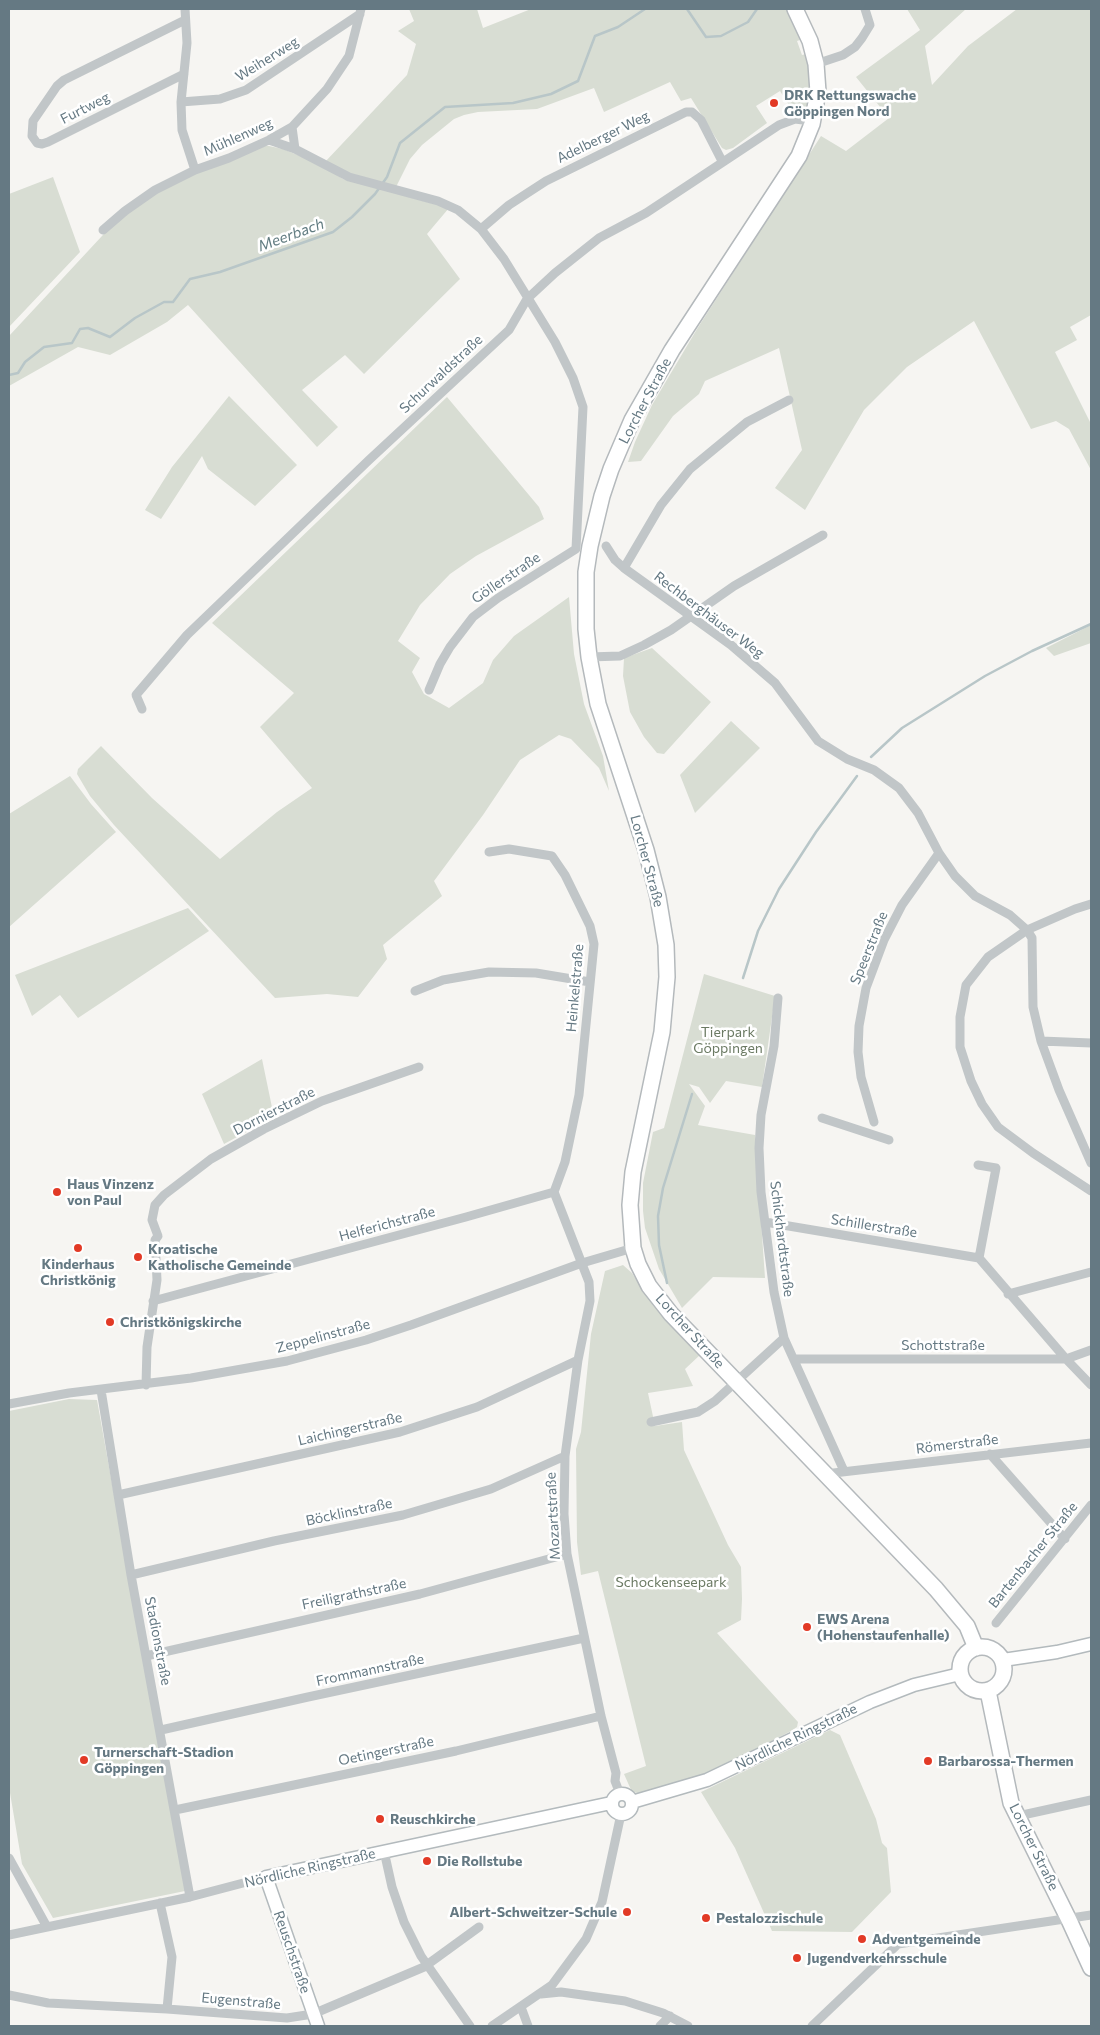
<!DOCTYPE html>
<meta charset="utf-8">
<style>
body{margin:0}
#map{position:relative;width:1100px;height:2035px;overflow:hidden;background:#f6f5f2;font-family:Commissioner,sans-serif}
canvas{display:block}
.frame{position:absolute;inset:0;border:10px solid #657983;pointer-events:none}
</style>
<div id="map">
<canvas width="1100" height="2035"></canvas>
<div class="frame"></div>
</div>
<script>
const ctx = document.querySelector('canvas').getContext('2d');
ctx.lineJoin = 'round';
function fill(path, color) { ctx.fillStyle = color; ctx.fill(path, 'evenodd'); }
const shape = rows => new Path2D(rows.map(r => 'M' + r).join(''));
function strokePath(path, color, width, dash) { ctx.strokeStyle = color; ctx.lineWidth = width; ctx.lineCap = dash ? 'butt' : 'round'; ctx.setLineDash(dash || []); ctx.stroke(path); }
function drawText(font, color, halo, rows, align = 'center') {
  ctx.font = font + ' Commissioner,sans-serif'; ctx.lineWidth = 5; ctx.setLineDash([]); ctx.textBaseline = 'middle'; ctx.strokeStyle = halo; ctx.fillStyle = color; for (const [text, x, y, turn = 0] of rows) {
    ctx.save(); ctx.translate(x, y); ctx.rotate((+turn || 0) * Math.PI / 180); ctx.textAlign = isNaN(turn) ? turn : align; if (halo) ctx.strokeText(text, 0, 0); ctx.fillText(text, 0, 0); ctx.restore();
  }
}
fill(shape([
 [409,9,477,9,483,28,531,9,788,9,800,40,797,41,802,55,806,54,812,71,812,92,809,92,807,108,794,113,780,91,756,106,767,123,733,148,726,150,722,148,691,98,681,101,670,82,604,112,594,88,537,109,478,112,464,115,454,119,422,145,410,159,396,187,347,174,325,162,407,75,416,44,398,31,414,21],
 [907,9,966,9,925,46,932,85,968,46,1017,9,1091,9,1091,315,1070,327,1077,340,1055,352,1091,424,1091,470,1069,429,1056,421,1031,429,974,321,907,367,864,410,805,510,775,488,802,450,779,348,705,381,699,394,673,416,641,461,628,462,635,442,652,405,697,329,821,136,846,151,889,118,856,77,920,30],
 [263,146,269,146,283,149,322,165,343,179,449,208,427,234,460,279,364,374,345,355,302,390,338,427,317,447,188,305,167,322,110,355,78,347,9,386,9,336,115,222,168,185],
 [53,177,80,252,9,327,9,194],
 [229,396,297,465,255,506,208,469,202,456,161,519,145,510,172,467],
 [447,397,539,507,544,519,476,556,450,574,420,605,398,641,420,658,412,672,424,694,449,708,483,683,493,660,514,636,569,597,574,654,584,704,603,756,609,791,599,768,571,739,559,735,520,760,483,815,434,881,442,896,383,945,387,959,358,997,327,994,275,998,114,825,90,796,77,774,78,769,101,746,152,798,220,859,277,812,312,788,260,727,294,693,212,623],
 [1091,625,1091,643,1054,656,1046,648],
 [652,648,711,702,664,754,657,753,644,737,630,712,623,676,624,658],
 [731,721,760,748,695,813,680,775],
 [70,776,91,804,116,832,9,927,9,814],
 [188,908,209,931,78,1018,60,995,32,1016,15,975],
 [704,974,775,996,762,1087,726,1081,710,1103,699,1087,689,1084,705,1106,698,1125,755,1135,765,1278,713,1277,682,1308,659,1269,645,1228,643,1211,643,1183,653,1132,664,1128],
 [262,1059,274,1117,224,1144,202,1094],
 [623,1265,632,1273,647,1297,700,1355,685,1369,693,1386,648,1393,655,1426,682,1422,684,1450,728,1545,741,1567,742,1599,741,1620,717,1633,798,1722,797,1727,791,1731,707,1775,658,1790,638,1793,632,1792,624,1774,646,1766,598,1571,581,1575,577,1542,576,1449,581,1432,591,1334,605,1271],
 [69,1399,97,1400,185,1891,53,1918,22,1864,9,1787,9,1411],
 [830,1730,840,1735,876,1819,882,1843,887,1848,891,1892,852,1932,772,1931,735,1848,701,1792]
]), '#d8ddd3');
strokePath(shape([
 [687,9,706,37,721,36,748,22,757,9],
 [9,375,18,373,25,362,44,347,72,343,80,329,88,328,110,337,135,318,164,302,173,302,190,279,220,272,333,232,352,217,375,194,387,177,400,143,445,107,513,103,551,94,578,81,595,36,618,27,645,9],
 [871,757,902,728,985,676,1032,651,1091,624],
 [743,978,758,931,779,889,816,832,857,776],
 [667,1283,659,1245,658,1216,663,1188,692,1094]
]), '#b8c6c8', 2.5);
const secondary = shape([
 [1003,1660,1057,1652,1091,1644],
 '612 1804a10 10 0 1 1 20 0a10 10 0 1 1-20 0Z',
 [632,1802,707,1780,870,1702,914,1685,960,1674],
 [318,2026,266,1877,611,1803]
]);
const primary = shape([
 [795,9,810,41,816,64,818,92,812,124,799,156,672,350,632,420,611,469,602,496,590,546,586,572,586,629,589,657,598,704,646,850,658,897,666,945,667,977,662,1032,633,1172,630,1205,633,1248,638,1264,649,1286,671,1314,936,1589,967,1626,976,1648],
 '960 1669a22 22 0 1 1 44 0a22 22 0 1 1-44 0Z',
 [988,1691,1011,1803,1069,1920,1091,1968]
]);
strokePath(secondary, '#b3babd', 15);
strokePath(primary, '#b4b9bc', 18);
strokePath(shape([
 [185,9,187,43,181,102,182,130,195,170],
 [816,64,843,55,855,47,862,38,870,25,865,9],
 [184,74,48,142,42,144,37,143,32,136,33,121,57,86,64,80,185,20],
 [181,102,220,99,246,90,360,14],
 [292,127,295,149,349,177,438,201,458,210,481,229,504,259,555,342,573,378,583,407,576,549,498,598,473,617,450,647,440,664,429,690],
 [269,140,295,149],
 [481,229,509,205,546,181,686,112,692,112,701,120,722,161],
 [103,230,125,211,155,190,195,170,229,158,269,140,292,127,327,89,349,56,361,9],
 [606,546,615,560,624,568,731,645,775,683,818,741,847,759,874,770,899,788,918,813,939,853,955,876,975,896,1010,915,1027,930,1032,938,1033,1007,1041,1041,1059,1090,1091,1163],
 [624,568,661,505,690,469,747,422,789,400],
 [589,657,620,656,644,645,671,630,734,586,823,535],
 [142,709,136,695,187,635,369,460,509,330,527,299,555,273,599,238,646,213,779,125,795,119,803,120,812,124],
 [489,852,509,849,552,856,565,875,590,926,594,944,579,1095,565,1162,554,1192],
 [1091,904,1075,909,1027,930,988,957,966,985,960,1017,960,1047,971,1081,982,1104,998,1127,1033,1153,1091,1191],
 [415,991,443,980,489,972,536,973,590,982],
 [778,998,774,1046,761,1115,759,1148,761,1192,774,1292,784,1338,844,1471],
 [1041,1041,1091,1043],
 [822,1118,889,1140],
 [874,1122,861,1077,858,1052,859,1026,866,988,884,940,902,905,939,853],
 [978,1165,996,1168,979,1258],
 [765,1222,979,1258,1066,1359,1091,1385],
 [1008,1294,1091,1272],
 [153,1301,466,1217,554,1192,589,1282,590,1301,578,1360,565,1456,564,1514,567,1554,601,1716,616,1773,615,1781,620,1794],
 [794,1359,1066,1359,1091,1350],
 [146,1385,147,1347,157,1280,155,1240,158,1236,152,1220,155,1205,164,1195,211,1159,264,1129,322,1101,419,1067],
 [101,1390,131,1575,190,1897],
 [9,1404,69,1393,191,1378,287,1361,366,1340,411,1325,582,1263,633,1248],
 [651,1422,698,1412,715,1401,784,1338],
 [990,1454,1065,1539],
 [825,1474,1091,1443],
 [118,1495,400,1432,477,1407,578,1360],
 [131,1575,274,1541,403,1515,491,1489,565,1456],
 [996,1623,1091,1505],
 [146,1656,420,1594,567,1554],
 [161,1730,308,1697,584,1638],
 [175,1810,456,1751,601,1716],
 [1018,1816,1091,1800],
 [384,1851,392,1887,404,1922,421,1956,470,2026],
 [9,1858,47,1927],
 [160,1903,172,1957,167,2009],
 [9,1935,190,1897,266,1877],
 [541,1994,561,1992,625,2001,663,2013,688,2026],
 [9,1995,48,2003,167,2009,287,2018,313,2014,424,1967,479,1927],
 [521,2007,528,2026],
 [492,2026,552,1985,586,1939,602,1902,621,1814],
 [660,2026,670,2016],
 [812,2026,898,1944,1091,1915]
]), '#c1c6c8', 9);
strokePath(secondary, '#fff', 12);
strokePath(primary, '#fff', 15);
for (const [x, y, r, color] of [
 [774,103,5,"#e23a26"],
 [57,1192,5,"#e23a26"],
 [78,1248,5,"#e23a26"],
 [138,1257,5,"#e23a26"],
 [110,1322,5,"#e23a26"],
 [807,1627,5,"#e23a26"],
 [84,1760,5,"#e23a26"],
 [928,1761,5,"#e23a26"],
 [380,1819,5,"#e23a26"],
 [427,1861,5,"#e23a26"],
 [627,1912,5,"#e23a26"],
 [706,1918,5,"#e23a26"],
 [862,1939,5,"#e23a26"],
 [797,1958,5,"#e23a26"]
]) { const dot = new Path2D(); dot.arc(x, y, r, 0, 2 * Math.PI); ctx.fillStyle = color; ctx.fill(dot); strokePath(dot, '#fff', 2); }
drawText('14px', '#657983', '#fff', [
 ["Weiherweg",267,59,-32],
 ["Furtweg",85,108,-27],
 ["Mühlenweg",238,137,-24],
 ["Adelberger Weg",603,137,-26],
 ["Schurwaldstraße",441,374,-43],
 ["Lorcher Straße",645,401,-62],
 ["Göllerstraße",506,578,-34],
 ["Rechberghäuser Weg",709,615,37],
 ["Lorcher Straße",647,861,75],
 ["Speerstraße",869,948,-68],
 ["Heinkelstraße",575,988,-85],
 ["Dornierstraße",274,1111,-27],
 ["Helferichstraße",387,1224,-15],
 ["Schillerstraße",874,1226,9],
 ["Schickhardtstraße",782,1239,83],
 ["Lorcher Straße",690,1331,48],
 ["Zeppelinstraße",323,1336,-15],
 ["Schottstraße",943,1345],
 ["Laichingerstraße",350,1429,-13],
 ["Römerstraße",957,1444,-7],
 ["Böcklinstraße",349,1512,-12],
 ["Mozartstraße",553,1516,-93],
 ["Bartenbacher Straße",1033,1555,-51],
 ["Freiligrathstraße",354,1594,-12],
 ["Stadionstraße",158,1641,79],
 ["Frommannstraße",370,1670,-12],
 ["Nördliche Ringstraße",796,1737,-26],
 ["Oetingerstraße",386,1751,-12],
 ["Lorcher Straße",1034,1847,64],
 ["Nördliche Ringstraße",310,1868,-13],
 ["Reuschstraße",292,1952,71],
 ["Eugenstraße",241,2001,5]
]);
drawText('bold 14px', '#657983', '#fff', [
 ["DRK Rettungswache",784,95],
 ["Göppingen Nord",784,111],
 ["Haus Vinzenz",67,1184],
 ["von Paul",67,1200],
 ["Kroatische",148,1249],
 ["Katholische Gemeinde",148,1265],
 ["Kinderhaus",78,1264,"center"],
 ["Christkönig",78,1280,"center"],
 ["Christkönigskirche",120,1322],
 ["EWS Arena",817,1619],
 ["(Hohenstaufenhalle)",817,1635],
 ["Turnerschaft-Stadion",94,1752],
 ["Göppingen",94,1768],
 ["Barbarossa-Thermen",938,1761],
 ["Reuschkirche",390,1819],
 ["Die Rollstube",437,1861],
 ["Albert-Schweitzer-Schule",617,1912,"right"],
 ["Pestalozzischule",716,1918],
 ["Adventgemeinde",872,1939],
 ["Jugendverkehrsschule",807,1958]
], 'left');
drawText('14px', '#6b7a63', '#fff', [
 ["Tierpark",728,1032],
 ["Göppingen",728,1048],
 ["Schockenseepark",671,1582]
]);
drawText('italic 15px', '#607b80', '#fff', [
 ["Meerbach",291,235,-20]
]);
</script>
